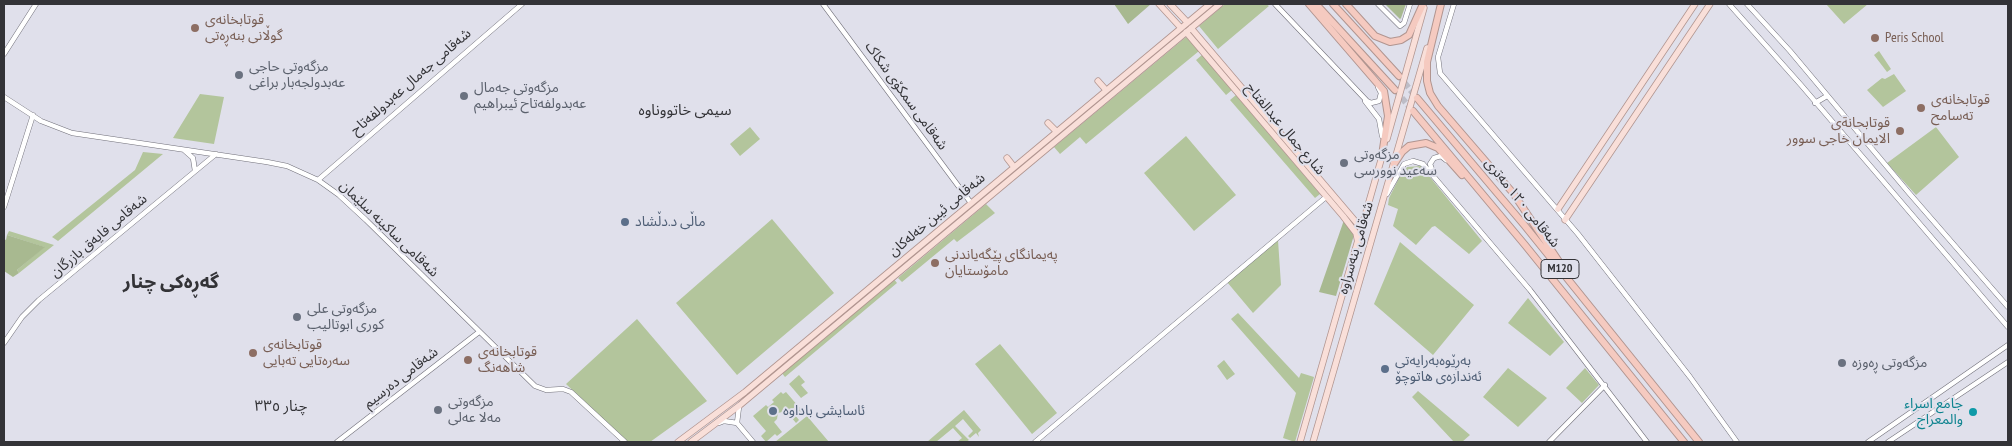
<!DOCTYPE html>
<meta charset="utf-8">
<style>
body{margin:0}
#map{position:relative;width:2012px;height:446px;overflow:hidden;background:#e0e0eb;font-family:"PT Sans Narrow",sans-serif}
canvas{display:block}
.frame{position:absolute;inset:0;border:5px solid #333337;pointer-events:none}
</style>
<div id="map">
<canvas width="2012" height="446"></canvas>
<div class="frame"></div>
</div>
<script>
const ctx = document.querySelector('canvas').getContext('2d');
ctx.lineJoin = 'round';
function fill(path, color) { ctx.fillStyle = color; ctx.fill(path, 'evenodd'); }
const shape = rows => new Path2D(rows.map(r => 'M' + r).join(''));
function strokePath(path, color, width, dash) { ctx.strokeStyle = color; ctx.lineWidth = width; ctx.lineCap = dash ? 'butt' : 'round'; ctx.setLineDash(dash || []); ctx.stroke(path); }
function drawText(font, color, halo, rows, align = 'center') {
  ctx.font = font + ' "PT Sans Narrow","Noto Sans Arabic",sans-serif'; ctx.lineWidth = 4; ctx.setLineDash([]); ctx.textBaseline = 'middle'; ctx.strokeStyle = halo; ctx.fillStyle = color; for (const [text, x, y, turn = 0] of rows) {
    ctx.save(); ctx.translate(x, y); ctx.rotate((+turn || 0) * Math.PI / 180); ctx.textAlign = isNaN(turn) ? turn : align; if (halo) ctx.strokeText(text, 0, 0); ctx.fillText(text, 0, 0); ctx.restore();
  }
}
fill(shape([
 [1225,4,1266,4,1269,6,1218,49,1199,26],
 [1826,4,1868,4,1844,24],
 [1186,37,1199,51,1086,144,1080,137,1060,154,1054,147],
 [1879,51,1891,69,1887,72,1874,55],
 [1202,55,1232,90,1226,95,1196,60],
 [1894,74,1906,91,1883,107,1867,90,1882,78,1885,79],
 [200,94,224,97,214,144,173,138],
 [1236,95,1320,194,1315,198,1230,100],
 [750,127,760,139,740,156,730,144],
 [1936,127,1959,157,1916,195,1887,163],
 [1186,136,1236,195,1194,231,1144,173],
 [143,152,163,154,58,241,52,237,135,170],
 [1421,166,1482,241,1469,254,1435,226,1432,227,1416,245,1393,226,1398,209,1388,205,1389,198,1399,178,1407,167],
 [986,204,995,213,957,242,954,239,902,282,898,278],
 [772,219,834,293,737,375,676,303],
 [9,231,54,245,19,273,17,270,44,247,7,235],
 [1278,240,1281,285,1253,313,1227,282],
 [1400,242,1474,305,1433,355,1374,304],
 [893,278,897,283,785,377,781,372],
 [1528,298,1564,342,1550,356,1508,323],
 [1238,313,1299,378,1301,373,1314,377,1295,442,1283,438,1296,393,1231,319],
 [637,319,707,401,650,442,627,442,566,384],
 [1000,344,1057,413,1032,434,975,364],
 [1224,360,1235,374,1227,380,1217,366],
 [1508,368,1547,398,1518,427,1483,397],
 [1585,368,1599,385,1582,403,1566,388],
 [799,375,805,382,801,385,808,393,801,398,789,384],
 [1418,391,1470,435,1462,442,1454,442,1412,397],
 [781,392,783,394,786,392,805,414,803,416,795,407,791,410,799,420,796,423,786,411,778,413,777,419,774,422,782,432,777,436,775,434,766,442,761,436,766,431,753,416,766,405,768,407,774,402,772,400],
 [964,410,981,430,978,433,979,437,976,433,970,438,968,436,973,431,963,419,955,426,969,440,966,442,957,442,962,438,953,428,936,442,927,442],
 [807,416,829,442,775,442]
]), '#b3c59c');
fill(shape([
 [1114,4,1151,4,1128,24],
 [1385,4,1406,4,1401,18,1400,19],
 [1344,220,1354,235,1336,296,1319,292],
 [7,235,45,247,17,270,19,273,13,277,4,271,4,239,6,240]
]), '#a8b990');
strokePath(shape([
 [1399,76,1416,97],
 [1396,91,1412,110]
]), '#bdbdc7', 6, [6, 3]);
const minor = shape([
 [823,4,971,203],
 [1275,4,1367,101,1371,103,1379,101,1381,93,1378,87],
 [1378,4,1400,26,1404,23,1410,4],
 [1454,4,1438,57,1440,73,1578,234,1690,377,1737,442],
 [1729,4,1801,85,2008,327],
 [1747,4,1790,51,1909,193,2008,307],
 [4,54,36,4],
 [4,97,41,121,72,133,267,162,287,166,318,180,339,195,366,220,535,386,546,390,563,389,571,392,625,442],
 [1365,101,1379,119,1382,136],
 [1815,103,1827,96],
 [184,150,193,158,195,171],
 [1433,172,1430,164,1434,158,1441,156,1446,160],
 [318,180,522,4],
 [1387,194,1404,164,1413,161,1423,164,1530,290,1647,442],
 [4,207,33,115],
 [4,343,22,317,39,300,216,154],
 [719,423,724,421,737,423,753,442],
 [737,423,739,407],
 [337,442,479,332],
 [1035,442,1326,197],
 [1549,442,1605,385],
 [1868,442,2008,345],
 [1888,442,2008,362]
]);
const major = shape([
 [1159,4,1181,28],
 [1170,4,1187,22],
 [1191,28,1356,222,1360,224,1363,220],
 [1186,32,1343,216,1356,233,1358,243],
 [1098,81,1106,90],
 [1048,123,1056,131],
 [1387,139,1424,8],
 [1007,158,1014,167],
 [1558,209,1695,4],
 [1565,220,1710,4],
 [678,442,745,392,1210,4],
 [691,442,740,405,1220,4],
 [1300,442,1383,153],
 [1313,442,1427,48]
]);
const highway = shape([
 [1309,4,1384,91,1388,116,1382,155],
 [1316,4,1395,90],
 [1333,4,1399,76],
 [1346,4,1375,36,1390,42,1401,40,1409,35,1423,4],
 [1441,4,1427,62,1427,81,1430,93,1438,106,1513,193,1562,266],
 [1417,98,1525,226,1699,442],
 [1413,111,1525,245,1684,442],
 [1394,164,1402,152,1409,146,1426,143,1438,148,1462,175]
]);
strokePath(minor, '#71707a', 5.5);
strokePath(major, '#b19590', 7);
strokePath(highway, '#b19590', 8);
strokePath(minor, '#fff', 4.5);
strokePath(major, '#f9dfd9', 5.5);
strokePath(highway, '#f5cac0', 6);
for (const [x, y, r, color] of [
 [195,28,5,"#8d6e63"],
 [1875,38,5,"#8d6e63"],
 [239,75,5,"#6b7280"],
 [464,96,5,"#6b7280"],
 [1921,108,5,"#8d6e63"],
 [1900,131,5,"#8d6e63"],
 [1344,163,5,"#6b7280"],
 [625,222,5,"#5c6f8a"],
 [935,263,5,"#8d6e63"],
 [297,317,5,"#6b7280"],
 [253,353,5,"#8d6e63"],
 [468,360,5,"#8d6e63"],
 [1842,363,5,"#6b7280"],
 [1385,369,5,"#5c6f8a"],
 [438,410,5,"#6b7280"],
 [773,411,5,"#5c6f8a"],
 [1973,412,5,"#0f9aa8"]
]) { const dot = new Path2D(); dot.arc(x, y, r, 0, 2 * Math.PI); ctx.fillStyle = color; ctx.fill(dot); strokePath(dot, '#e0e0eb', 2); }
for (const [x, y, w] of [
 [1560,269,38]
]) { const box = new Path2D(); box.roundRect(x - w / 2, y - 9.5, w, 19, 4); ctx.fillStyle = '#e0e0eb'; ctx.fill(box); strokePath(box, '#333337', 1); }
drawText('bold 12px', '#333337', null, [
 ["M120",1560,269]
]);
drawText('14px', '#785e54', '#e0e0eb', [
 ["قوتابخانەی",205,20],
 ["گوڵانی بنەڕەتی",205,36],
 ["Peris School",1885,38],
 ["قوتابخانەی",1931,100],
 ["تەسامح",1931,116],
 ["قوتابحانةى",1890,123,"right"],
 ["الايمان خاجى سوور",1890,139,"right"],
 ["پەیمانگای پێگەیاندنی",945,255],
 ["مامۆستایان",945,271],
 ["قوتابخانەی",263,345],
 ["سەرەتایی تەبایی",263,361],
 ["قوتابخانەى",478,352],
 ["شاهەنگ",478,368]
], 'left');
drawText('14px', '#5b616d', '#e0e0eb', [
 ["مزگەوتی حاجی",249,67],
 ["عەبدولجەبار براغی",249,83],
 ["مزگەوتی جەمال",474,88],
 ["عەبدولفەتاح ئیبراهیم",474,104],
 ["مزگەوتی",1354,155],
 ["سەعید نوورسی",1354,171],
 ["مزگەوتی علی",307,309],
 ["کوری ابوتالیب",307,325],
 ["مزگەوتی ڕەوزە",1852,363],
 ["مزگەوتی",448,402],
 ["مەلا عەلی",448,418]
], 'left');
drawText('14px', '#333337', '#e0e0eb', [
 ["شەقامی جەمال عەبدولفەتاح",411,82,-41],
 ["شەقامی سمکۆی شکاک",906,96,54],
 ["شارع جمال عبدالفتاح",1285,129,50],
 ["شەقامی ١٢٠ مەتری",1522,203,51],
 ["شەقامی ئیبن خەلەکان",937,215,-40],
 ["شەقامی ساکینە سلێمان",389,229,44],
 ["شەقامی فایەق بازرگان",99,236,-40],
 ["شەقامی بنەسراوە",1356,248,-74],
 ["شەقامی دەرسیم",401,378,-38]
]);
drawText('14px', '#4e5e75', '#e0e0eb', [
 ["ماڵی د.دڵشاد",635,222],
 ["بەڕێوەبەرایەتی",1395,361],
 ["ئەندازەی هاتوچۆ",1395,377],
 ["ئاسايشى باداوه",783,411]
], 'left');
drawText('14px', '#0d838f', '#e0e0eb', [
 ["جامع اسراء",1963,404],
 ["والمعراج",1963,420]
], 'right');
drawText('15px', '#333337', '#e0e0eb', [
 ["سیمی خاتووناوه",685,111],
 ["چنار ٣٣٥",281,407]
]);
drawText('bold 19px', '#333337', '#e0e0eb', [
 ["گەڕەکی چنار",171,283]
]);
</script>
